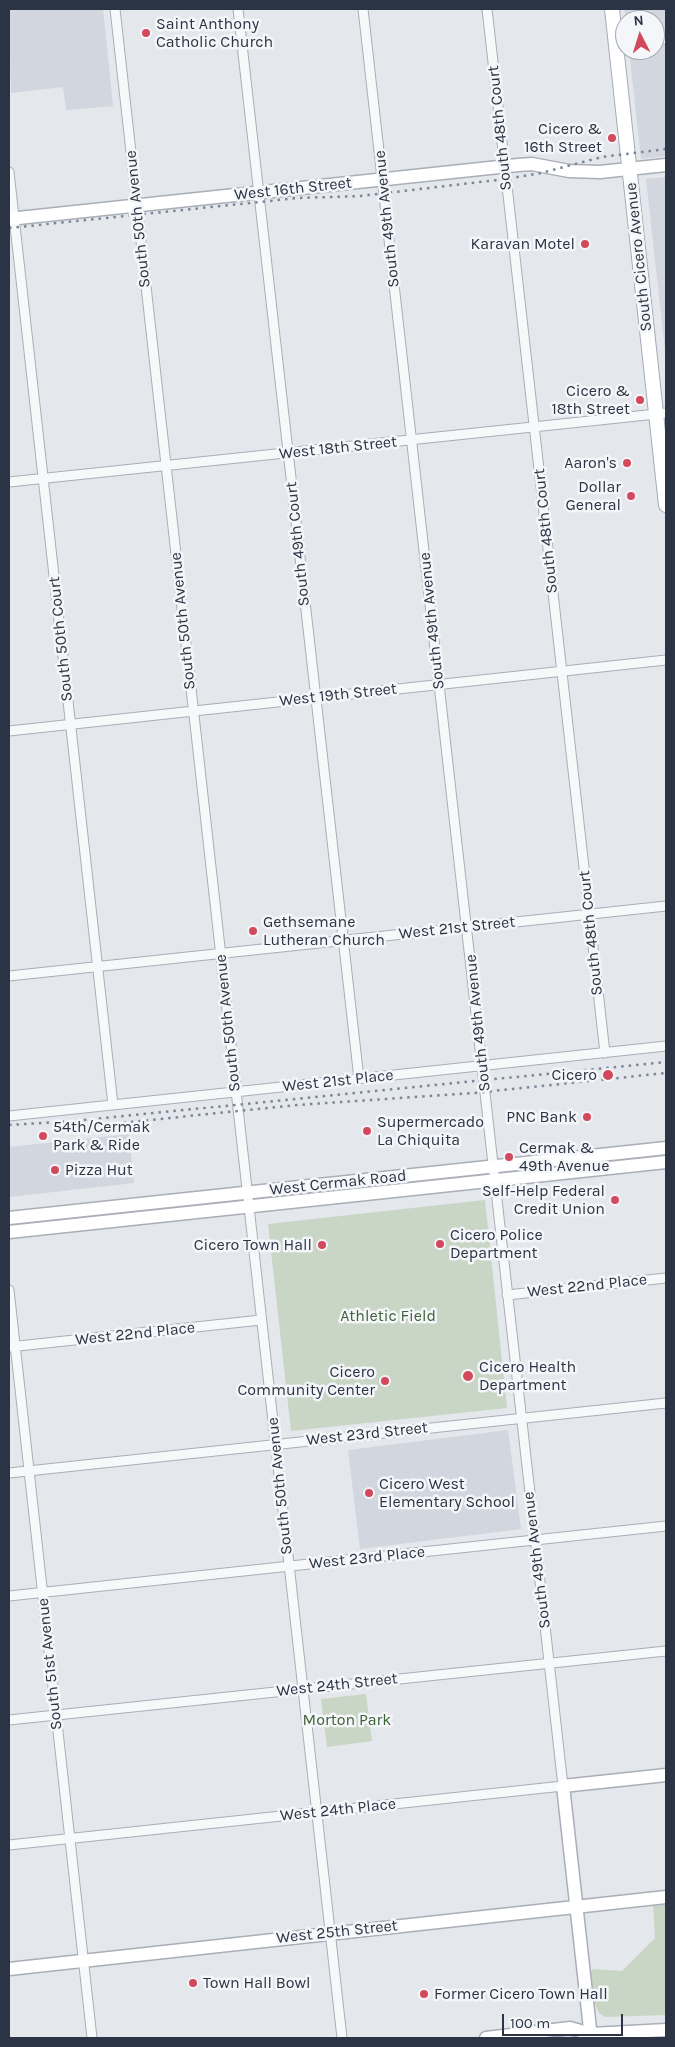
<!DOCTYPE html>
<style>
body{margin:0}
#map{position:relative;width:675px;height:2047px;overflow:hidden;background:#e4e7ec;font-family:Karla,sans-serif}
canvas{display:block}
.frame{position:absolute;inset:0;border:10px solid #2b3445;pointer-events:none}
.north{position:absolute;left:615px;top:10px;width:50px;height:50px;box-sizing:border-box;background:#f4f6f9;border:1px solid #a4a8b1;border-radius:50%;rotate:355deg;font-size:14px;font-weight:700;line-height:20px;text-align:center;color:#2b3445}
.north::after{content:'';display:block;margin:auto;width:18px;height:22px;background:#d1495b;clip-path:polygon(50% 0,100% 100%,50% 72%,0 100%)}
.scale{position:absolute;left:502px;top:2014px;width:121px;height:22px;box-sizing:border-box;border:2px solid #2b3445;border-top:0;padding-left:6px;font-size:15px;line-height:18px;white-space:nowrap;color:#2b3445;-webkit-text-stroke:4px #f4f6f9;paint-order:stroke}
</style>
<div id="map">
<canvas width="675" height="2047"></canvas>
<div class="frame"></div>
<div class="north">N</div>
<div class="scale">100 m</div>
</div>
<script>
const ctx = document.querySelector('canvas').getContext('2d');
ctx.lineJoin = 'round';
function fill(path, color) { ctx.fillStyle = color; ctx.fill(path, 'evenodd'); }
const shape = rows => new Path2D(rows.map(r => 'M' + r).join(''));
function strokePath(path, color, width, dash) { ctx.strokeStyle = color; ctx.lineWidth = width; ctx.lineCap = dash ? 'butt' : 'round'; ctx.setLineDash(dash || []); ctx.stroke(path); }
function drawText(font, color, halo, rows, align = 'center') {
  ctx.font = font + ' Karla,sans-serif'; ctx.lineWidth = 5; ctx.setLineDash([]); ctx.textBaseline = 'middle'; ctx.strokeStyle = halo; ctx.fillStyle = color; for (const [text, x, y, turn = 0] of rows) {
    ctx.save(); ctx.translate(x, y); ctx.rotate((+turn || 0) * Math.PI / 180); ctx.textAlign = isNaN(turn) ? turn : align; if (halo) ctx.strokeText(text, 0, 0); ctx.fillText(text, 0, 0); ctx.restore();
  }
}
fill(shape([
 [9,9,103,9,113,106,66,110,63,87,11,93],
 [624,9,666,9,666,156,641,159,629,50,655,50,655,20,626,20],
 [666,177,666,359,646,179],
 [129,1134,134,1183,9,1197,9,1147],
 [508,1430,521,1529,360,1549,348,1450]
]), '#d2d6de');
fill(shape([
 [485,1200,507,1408,291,1431,268,1224],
 [366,1694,372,1741,327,1747,321,1699],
 [666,1904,666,2015,605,2017,599,2013,594,2002,590,1972,593,1969,622,1971,655,1938,653,1905]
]), '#c9d6c5');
const street = shape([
 [115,9,342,2038],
 [238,9,359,1079],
 [487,9,605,1053],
 [655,40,666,39],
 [9,172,113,1105],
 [9,482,666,413],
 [9,731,666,660],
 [9,976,666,906],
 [9,1116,666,1046],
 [9,1290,92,2038],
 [507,1295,666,1278],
 [9,1347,261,1320],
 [9,1473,666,1403],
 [9,1596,666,1526],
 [9,1720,666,1651],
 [9,1845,563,1786,363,9]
]);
const secondary = shape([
 [9,219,518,165,532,164,569,171,600,172,666,165],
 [9,1218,666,1148],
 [9,1232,666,1162],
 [9,1969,666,1897],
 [486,2038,570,2028,591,2034,666,2030],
 [591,2038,563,1786,666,1775]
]);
const primary = shape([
 [612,9,666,505]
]);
strokePath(street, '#a9aeb7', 11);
strokePath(secondary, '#a9aeb7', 15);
strokePath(primary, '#a3abb8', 16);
strokePath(street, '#f7f8fa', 9);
strokePath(secondary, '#fff', 12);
strokePath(primary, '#fff', 14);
strokePath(shape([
 [9,228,298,198,360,196,506,179,541,173,602,157,666,149],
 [9,1125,74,1121,666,1062],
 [101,1125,297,1105,474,1093,666,1073]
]), '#7d8696', 2.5, [2.5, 5]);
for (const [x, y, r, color] of [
 [146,33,5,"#d1495b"],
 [612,138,5,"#d1495b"],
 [585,244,5,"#d1495b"],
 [640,400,5,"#d1495b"],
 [627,463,5,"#d1495b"],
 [631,496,5,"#d1495b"],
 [253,931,5,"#d1495b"],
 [608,1075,6,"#d1495b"],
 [587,1117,5,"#d1495b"],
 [367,1131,5,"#d1495b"],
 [43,1136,5,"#d1495b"],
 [509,1157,5,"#d1495b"],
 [55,1170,5,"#d1495b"],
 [615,1200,5,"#d1495b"],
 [440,1244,5,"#d1495b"],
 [322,1245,5,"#d1495b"],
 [468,1376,6,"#d1495b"],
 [385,1381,5,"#d1495b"],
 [369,1493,5,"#d1495b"],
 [193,1983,5,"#d1495b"],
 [424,1994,5,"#d1495b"]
]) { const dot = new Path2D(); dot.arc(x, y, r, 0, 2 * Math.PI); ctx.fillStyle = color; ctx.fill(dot); strokePath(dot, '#f4f6f9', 2); }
drawText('16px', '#2b3445', '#f4f6f9', [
 ["Saint Anthony",156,24],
 ["Catholic Church",156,42],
 ["Cicero &",602,129,"right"],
 ["16th Street",602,147,"right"],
 ["Karavan Motel",575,244,"right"],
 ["Cicero &",630,391,"right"],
 ["18th Street",630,409,"right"],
 ["Aaron's",617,463,"right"],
 ["Dollar",621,487,"right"],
 ["General",621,505,"right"],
 ["Gethsemane",263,922],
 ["Lutheran Church",263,940],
 ["Cicero",597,1075,"right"],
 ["PNC Bank",577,1117,"right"],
 ["Supermercado",377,1122],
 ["La Chiquita",377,1140],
 ["54th/Cermak",53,1127],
 ["Park & Ride",53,1145],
 ["Cermak &",519,1148],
 ["49th Avenue",519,1166],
 ["Pizza Hut",65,1170],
 ["Self-Help Federal",605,1191,"right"],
 ["Credit Union",605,1209,"right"],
 ["Cicero Police",450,1235],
 ["Department",450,1253],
 ["Cicero Town Hall",312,1245,"right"],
 ["Cicero Health",479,1367],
 ["Department",479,1385],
 ["Cicero",375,1372,"right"],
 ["Community Center",375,1390,"right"],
 ["Cicero West",379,1484],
 ["Elementary School",379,1502],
 ["Town Hall Bowl",203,1983],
 ["Former Cicero Town Hall",434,1994]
], 'left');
drawText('16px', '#2b3445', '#f4f6f9', [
 ["South 48th Court",500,128,-96],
 ["West 16th Street",293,189,-6],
 ["South 50th Avenue",138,219,-96],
 ["South 49th Avenue",387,219,-96],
 ["South Cicero Avenue",639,257,-96],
 ["West 18th Street",338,448,-6],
 ["South 48th Court",546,531,-96],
 ["South 49th Court",298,544,-96],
 ["South 50th Avenue",183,621,-96],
 ["South 49th Avenue",432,621,-96],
 ["South 50th Court",61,639,-96],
 ["West 19th Street",338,695,-6],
 ["West 21st Street",457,928,-6],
 ["South 48th Court",591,933,-96],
 ["South 50th Avenue",228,1023,-96],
 ["South 49th Avenue",478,1023,-96],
 ["West 21st Place",338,1081,-6],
 ["West Cermak Road",338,1183,-6],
 ["West 22nd Place",587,1286,-6],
 ["West 22nd Place",135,1334,-6],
 ["West 23rd Street",367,1434,-6],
 ["South 50th Avenue",280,1486,-96],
 ["West 23rd Place",367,1558,-6],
 ["South 49th Avenue",537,1560,-97],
 ["South 51st Avenue",50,1664,-96],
 ["West 24th Street",337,1685,-6],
 ["West 24th Place",338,1810,-6],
 ["West 25th Street",337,1932,-6]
]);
drawText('16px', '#3f6138', '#f4f6f9', [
 ["Athletic Field",388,1316],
 ["Morton Park",347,1720]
]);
</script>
